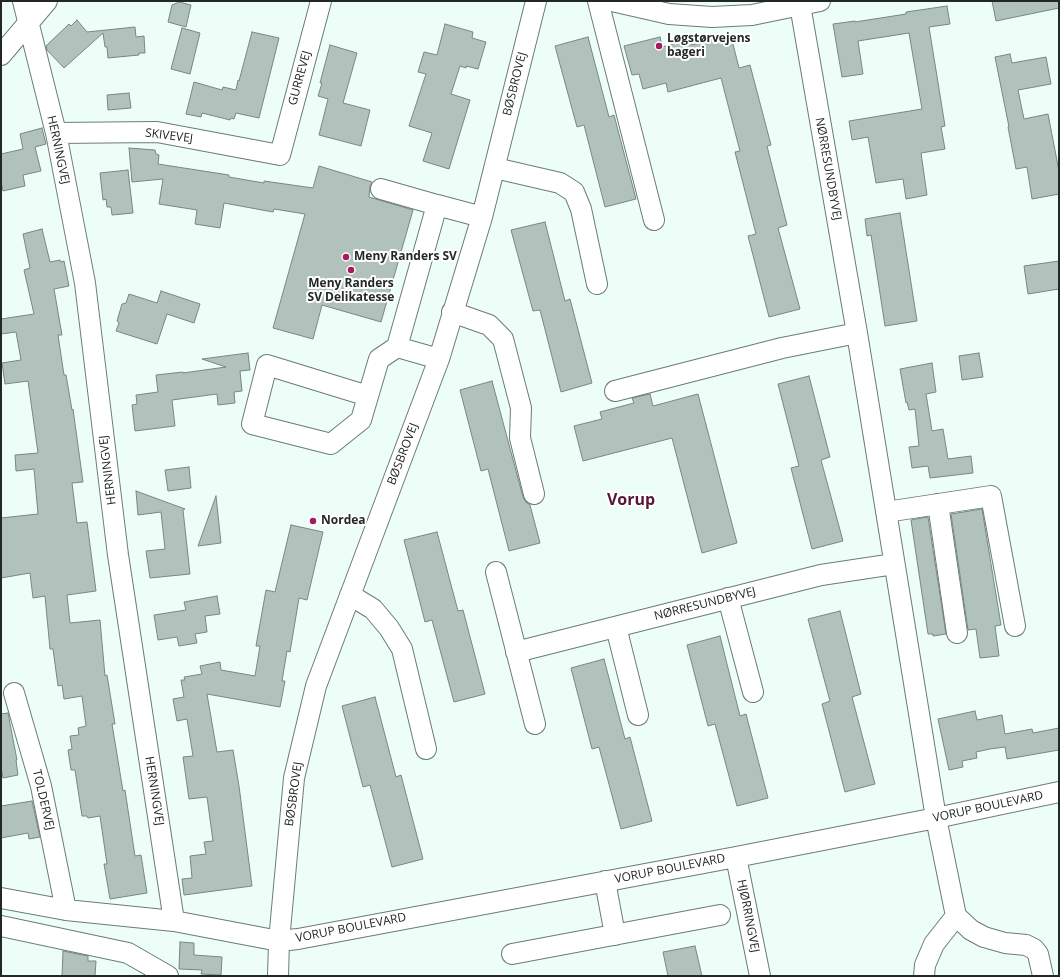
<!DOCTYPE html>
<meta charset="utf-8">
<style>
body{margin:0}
#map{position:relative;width:1060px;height:977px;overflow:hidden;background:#edfef8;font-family:"Open Sans",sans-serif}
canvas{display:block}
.frame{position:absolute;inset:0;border:2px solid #222826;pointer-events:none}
</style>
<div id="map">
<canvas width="1060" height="977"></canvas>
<div class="frame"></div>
</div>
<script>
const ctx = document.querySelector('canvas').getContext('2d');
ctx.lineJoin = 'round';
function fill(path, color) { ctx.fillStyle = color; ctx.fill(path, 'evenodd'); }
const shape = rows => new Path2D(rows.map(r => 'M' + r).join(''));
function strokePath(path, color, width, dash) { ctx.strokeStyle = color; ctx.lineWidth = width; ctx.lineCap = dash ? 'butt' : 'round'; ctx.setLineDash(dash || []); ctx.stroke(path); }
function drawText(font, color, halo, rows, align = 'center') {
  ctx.font = font + ' "Open Sans",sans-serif'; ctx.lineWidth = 4; ctx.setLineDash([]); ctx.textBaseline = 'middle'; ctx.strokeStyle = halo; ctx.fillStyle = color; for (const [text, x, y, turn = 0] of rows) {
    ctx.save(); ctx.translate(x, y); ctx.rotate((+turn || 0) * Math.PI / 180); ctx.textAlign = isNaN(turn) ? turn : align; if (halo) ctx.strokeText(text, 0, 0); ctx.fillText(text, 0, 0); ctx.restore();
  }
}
const building = shape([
 [992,1,1059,1,1059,8,996,21,992,1],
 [179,2,191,5,186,27,168,22,172,5,179,2],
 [947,6,950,24,929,27,945,126,941,127,945,149,921,153,927,195,906,199,903,179,876,183,868,137,852,140,849,121,922,109,909,33,858,41,863,74,842,77,833,24,855,21,855,22,906,14,906,12,947,6],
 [77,20,87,32,135,27,136,37,144,36,145,53,139,53,139,55,108,58,107,47,105,47,103,33,64,68,47,50,46,46,69,24,71,26,77,20],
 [445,24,473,32,472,38,486,42,478,69,466,66,466,68,460,66,451,94,470,100,449,169,423,161,432,133,409,126,426,74,418,72,424,52,437,55,445,24],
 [182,28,200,33,190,74,171,69,182,28],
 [252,32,279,38,259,118,236,113,234,119,231,118,230,120,202,113,201,117,186,114,194,82,222,90,223,87,236,90,238,80,239,81,252,32],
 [588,37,609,117,614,115,636,199,605,207,584,125,577,127,555,46,588,37],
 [660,37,662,47,690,39,692,45,721,37,722,42,732,40,739,68,750,65,771,145,767,146,787,225,778,228,800,309,769,317,748,236,756,234,735,152,740,151,721,78,668,92,666,83,643,89,639,74,632,75,624,46,660,37],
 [330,45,357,53,343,103,370,110,361,146,319,135,328,99,318,96,322,83,320,83,330,45],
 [1010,54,1012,63,1046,57,1051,84,1018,90,1024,119,1048,114,1059,171,1059,194,1032,199,1027,167,1016,169,1008,127,1009,127,995,57,1010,54],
 [129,93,131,108,108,110,107,95,129,93],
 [42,128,46,144,35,147,41,171,23,175,25,186,3,191,1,182,1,154,23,149,20,134,42,128],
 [129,148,155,150,156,154,159,155,158,164,229,175,229,177,264,183,264,181,313,188,319,166,372,182,370,186,369,197,413,210,381,322,322,305,313,339,273,328,305,214,274,209,273,212,224,203,220,228,195,224,197,210,159,204,163,179,132,182,129,148],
 [128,170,133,213,112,215,111,207,107,207,106,199,103,200,100,173,128,170],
 [900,213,917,321,885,326,871,235,867,236,865,219,900,213],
 [545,222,565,301,570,299,592,383,561,392,540,310,533,311,511,230,545,222],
 [42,229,50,262,60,260,61,262,64,261,69,286,54,289,62,335,58,335,64,375,66,375,72,410,73,409,83,482,72,483,77,523,87,522,96,591,67,595,70,623,100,620,105,676,107,675,115,724,112,724,123,791,125,790,135,856,141,855,147,893,110,899,104,864,107,864,100,816,88,818,87,816,82,816,75,770,71,770,68,750,72,749,70,736,79,735,78,728,86,726,82,696,64,699,62,685,58,686,53,649,50,649,45,596,33,598,30,573,1,578,1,518,38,514,34,469,16,471,15,455,38,453,28,381,5,384,2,363,21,360,16,332,1,334,1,319,34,314,24,270,30,268,23,234,42,229],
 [1059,261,1059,289,1028,294,1024,266,1059,261],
 [161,291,200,304,194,323,167,314,157,344,116,331,119,323,117,321,122,304,126,303,129,294,157,303,161,291],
 [248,353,250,370,240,371,242,391,234,392,235,403,218,405,217,394,172,400,175,426,135,431,132,405,137,404,136,395,158,392,156,375,183,372,183,373,226,367,202,359,248,353],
 [979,353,983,377,962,380,959,356,979,353],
 [932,363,936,392,926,394,932,431,943,429,948,459,971,456,973,473,930,478,928,466,912,468,909,447,919,446,915,409,909,410,907,402,906,403,900,369,932,363],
 [809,376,830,457,821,460,843,541,812,549,791,468,799,466,778,384,809,376],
 [492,381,523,497,526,502,530,505,540,543,509,551,488,469,481,471,460,390,492,381],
 [650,394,653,406,698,394,737,543,702,553,672,438,583,461,574,426,602,419,600,412,634,403,632,398,650,394],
 [189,467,191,488,168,491,165,470,189,467],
 [136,491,185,509,183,510,190,574,150,578,146,551,165,549,161,512,138,515,136,491],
 [216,496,221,543,198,546,216,496],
 [982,509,1001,625,995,626,999,656,980,658,976,629,968,630,951,514,982,509],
 [927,517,928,517,946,634,933,636,933,634,928,634,911,520,927,517],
 [291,525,323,532,307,600,299,598,290,652,287,651,282,681,285,681,280,707,207,694,217,752,233,750,239,786,252,886,184,895,182,879,192,878,190,856,206,854,204,842,213,841,207,797,189,799,183,757,193,756,187,719,177,721,173,699,184,697,181,680,185,680,184,677,202,674,200,666,220,662,221,670,255,676,260,646,256,646,266,590,275,592,291,525],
 [437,532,458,611,463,610,485,694,454,702,432,620,425,622,404,540,437,532],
 [217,596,220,614,205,616,207,632,195,634,197,643,179,646,177,637,158,640,154,615,186,610,184,602,217,596],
 [840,611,861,694,852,697,875,784,845,792,822,704,830,701,808,619,840,611],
 [720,636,740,716,746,714,768,798,737,806,715,724,708,726,687,645,720,636],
 [604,659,625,739,630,737,652,821,621,829,599,747,592,749,571,668,604,659],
 [375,697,396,777,401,775,423,859,392,867,370,785,363,787,342,706,375,697],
 [975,711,977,720,1002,715,1005,734,1032,729,1033,733,1059,728,1059,750,1007,759,1005,747,990,749,976,752,977,758,962,761,963,767,949,770,938,719,975,711],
 [8,713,17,760,16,760,18,775,3,778,1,768,1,714,8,713],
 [32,801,40,837,29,839,28,833,1,838,1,806,32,801],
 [180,942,194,943,194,955,222,957,221,975,201,974,202,970,179,969,180,942],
 [695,946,702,976,668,976,663,952,695,946],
 [63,951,88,956,88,961,96,961,95,976,62,976,63,951]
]);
fill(building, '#b1c1bc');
strokePath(building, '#788782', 1);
const minor = shape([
 [23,1,56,133,85,283,118,555,174,921],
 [598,1,654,220],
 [612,1,669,14,712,17,752,15,820,1],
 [800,5,857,333,936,818,956,916,971,930,984,937,1005,943,1026,945,1034,949,1038,954,1043,976],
 [1,55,47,1],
 [56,133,157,132,280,155,321,1],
 [495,168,560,183,574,192,581,209,597,284],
 [381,189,437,205],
 [452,312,489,325,503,339,521,408,520,438,534,494],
 [439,359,397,347,437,205,482,217],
 [615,391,782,348,857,333],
 [368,396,267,365,252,424,331,444,361,420,379,359,397,347],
 [938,504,957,633],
 [886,512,991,496,1015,626],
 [496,572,535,724],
 [350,595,373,609,389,628,402,649,426,749],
 [728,598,753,692],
 [616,627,638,715],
 [516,652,821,575,894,564],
 [14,693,41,786,66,910],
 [736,857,760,976],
 [605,881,615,935],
 [1,898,66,910,174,921,279,941,298,939,736,857,936,818,1059,792],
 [1,926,128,953,168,976],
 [512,954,720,915],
 [278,976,279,941,294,778,316,686,439,359,482,217,536,1],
 [924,976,925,965,934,944,956,916]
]);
strokePath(minor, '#6c7b76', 22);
strokePath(minor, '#fff', 20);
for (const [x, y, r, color] of [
 [659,46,4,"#a51a61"],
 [346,257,4,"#a51a61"],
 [351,270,4,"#a51a61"],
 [313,521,4,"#a51a61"]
]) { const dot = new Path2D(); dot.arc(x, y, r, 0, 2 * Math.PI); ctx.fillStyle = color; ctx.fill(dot); strokePath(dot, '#fff', 1.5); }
drawText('bold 12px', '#222826', '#fff', [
 ["Løgstørvejens",667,39],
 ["bageri",667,53],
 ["Meny Randers SV",354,257],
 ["Meny Randers",351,284,"center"],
 ["SV Delikatesse",351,298,"center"],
 ["Nordea",321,521]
], 'left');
drawText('12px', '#222826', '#fff', [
 ["GURREVEJ",300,78,-75],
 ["BØSBROVEJ",515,84,-76],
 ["SKIVEVEJ",169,136,7],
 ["HERNINGVEJ",58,150,78],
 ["NØRRESUNDBYVEJ",828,169,80],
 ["BØSBROVEJ",403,454,-69],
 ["HERNINGVEJ",108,470,-97],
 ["NØRRESUNDBYVEJ",705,604,-14],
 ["HERNINGVEJ",154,791,81],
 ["BØSBROVEJ",294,794,-82],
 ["TOLDERVEJ",43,800,77],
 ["VORUP BOULEVARD",988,807,-12],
 ["VORUP BOULEVARD",670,869,-11],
 ["HJØRRINGVEJ",748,916,79],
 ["VORUP BOULEVARD",351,928,-11]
]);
drawText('bold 16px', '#571634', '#fff', [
 ["Vorup",631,500]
]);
</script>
